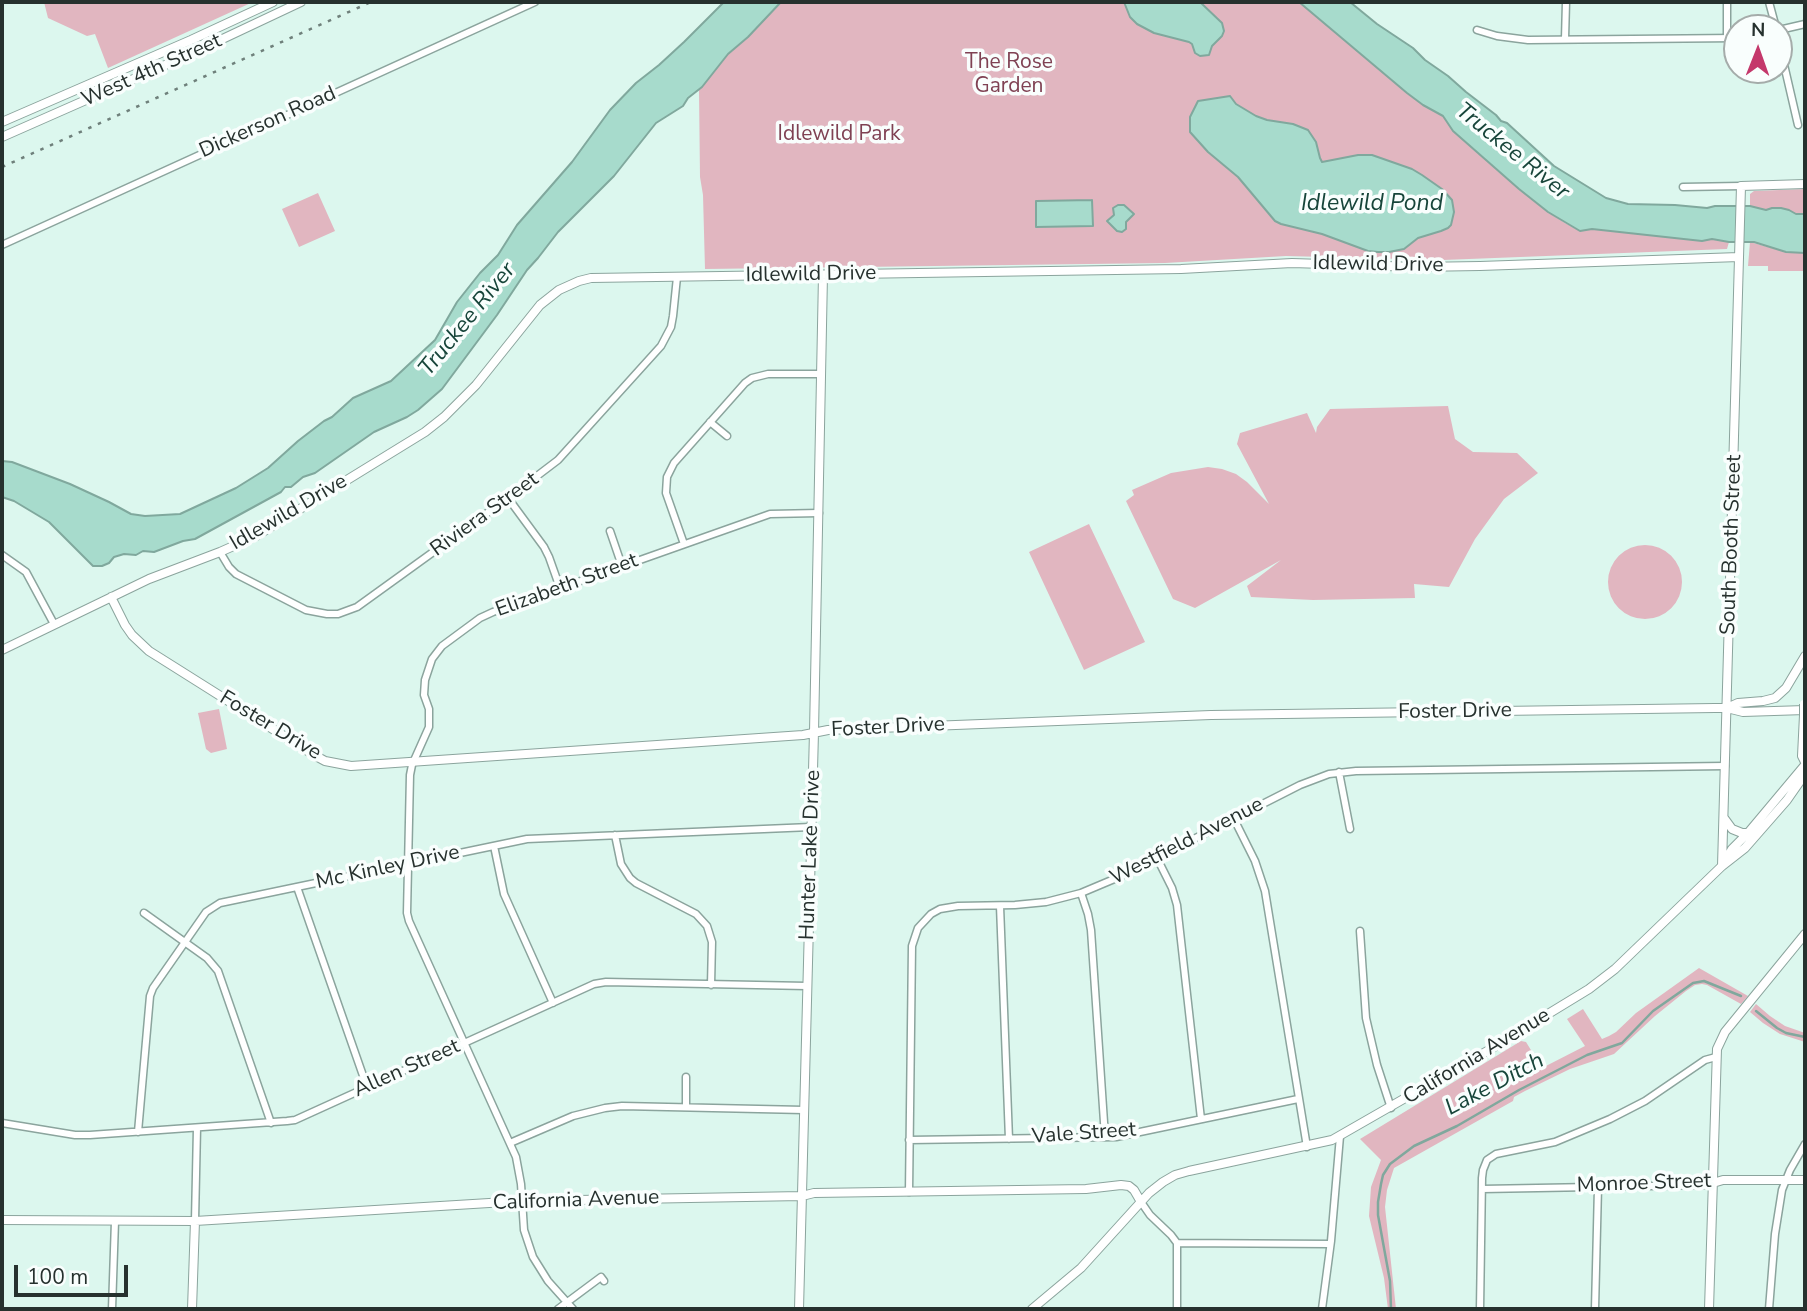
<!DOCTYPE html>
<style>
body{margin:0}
#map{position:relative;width:1807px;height:1311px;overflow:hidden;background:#dcf7ee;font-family:"Nunito Sans",sans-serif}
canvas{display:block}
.frame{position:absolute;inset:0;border:4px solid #26312e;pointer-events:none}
.north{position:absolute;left:1723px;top:14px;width:70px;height:70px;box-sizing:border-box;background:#f9fefd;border:2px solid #a5acaa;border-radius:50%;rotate:1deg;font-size:19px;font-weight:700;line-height:28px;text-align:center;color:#26312e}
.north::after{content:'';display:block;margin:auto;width:24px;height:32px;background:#c4386b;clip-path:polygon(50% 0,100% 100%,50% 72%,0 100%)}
.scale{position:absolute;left:14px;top:1265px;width:114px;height:32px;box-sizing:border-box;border:4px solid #26312e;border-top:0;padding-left:9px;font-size:21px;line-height:24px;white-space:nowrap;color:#26312e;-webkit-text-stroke:5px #f9fefd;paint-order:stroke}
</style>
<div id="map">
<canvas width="1807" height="1311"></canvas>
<div class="frame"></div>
<div class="north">N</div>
<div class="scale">100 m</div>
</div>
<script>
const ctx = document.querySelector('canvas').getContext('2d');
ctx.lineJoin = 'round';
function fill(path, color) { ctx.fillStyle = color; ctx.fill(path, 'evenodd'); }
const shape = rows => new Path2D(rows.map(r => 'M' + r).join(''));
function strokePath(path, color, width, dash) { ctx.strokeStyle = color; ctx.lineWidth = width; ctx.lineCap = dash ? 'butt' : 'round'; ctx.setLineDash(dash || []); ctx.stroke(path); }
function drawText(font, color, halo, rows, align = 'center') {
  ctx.font = font + ' "Nunito Sans",sans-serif'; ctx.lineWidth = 7; ctx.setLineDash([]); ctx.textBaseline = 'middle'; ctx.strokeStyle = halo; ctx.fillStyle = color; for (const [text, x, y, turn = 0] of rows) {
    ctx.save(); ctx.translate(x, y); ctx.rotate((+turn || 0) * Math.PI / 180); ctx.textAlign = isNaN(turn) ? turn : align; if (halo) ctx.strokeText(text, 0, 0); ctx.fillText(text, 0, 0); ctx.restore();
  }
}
fill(shape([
 [44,2,253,2,108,68,95,34,87,36,48,18],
 [781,2,1299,2,1407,93,1423,105,1443,116,1453,131,1496,169,1548,212,1565,223,1580,231,1592,229,1702,241,1712,239,1724,240,1729,242,1727,249,1443,260,1286,256,1165,263,705,269,703,195,700,177,699,90,728,54,748,37],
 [1805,189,1805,214,1796,214,1789,210,1772,208,1766,210,1750,206,1750,194,1754,191],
 [318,193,335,231,299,247,282,209],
 [1750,242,1786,252,1805,253,1805,271,1768,271,1768,266,1748,266],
 [1448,406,1455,439,1473,452,1517,453,1538,473,1504,499,1475,539,1449,587,1414,584,1415,598,1313,600,1251,597,1247,586,1281,560,1195,608,1173,599,1126,501,1134,495,1132,490,1171,473,1208,467,1222,469,1236,474,1247,482,1269,504,1237,444,1240,433,1307,413,1316,433,1317,427,1330,409],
 [1089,524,1145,642,1084,670,1029,552],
 '1608 582a37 37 0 1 1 74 0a37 37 0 1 1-74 0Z',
 [219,709,227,749,211,753,206,749,198,713],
 [1699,968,1748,996,1741,1004,1707,985,1702,984,1695,985,1686,991,1655,1016,1614,1054,1570,1069,1525,1091,1514,1097,1513,1101,1394,1168,1387,1190,1385,1207,1396,1309,1388,1309,1384,1278,1369,1216,1371,1187,1381,1160,1360,1139,1521,1041,1526,1042,1542,1068,1585,1046,1567,1019,1583,1009,1602,1039,1609,1036,1616,1032,1636,1013],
 [1756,1004,1770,1016,1785,1026,1805,1033,1805,1042,1780,1034,1763,1023,1750,1012]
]), '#e1b6c0');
const water = shape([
 [724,2,781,2,748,37,728,54,702,87,688,98,683,106,656,123,614,176,558,232,538,258,527,270,497,315,442,389,418,410,407,417,374,432,315,473,303,477,291,487,285,487,281,492,195,539,183,541,154,552,143,551,136,555,124,554,114,557,109,563,102,566,93,566,49,522,14,501,2,497,2,461,12,462,70,484,109,502,131,514,145,516,180,514,236,488,268,468,298,441,324,421,332,417,353,398,391,381,435,340,457,302,480,273,498,255,517,225,572,162,610,110,636,83,659,65,684,42,724,2],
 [1124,2,1200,2,1222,23,1224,31,1222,36,1212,46,1209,55,1200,56,1195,53,1192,44,1189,42,1154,33,1137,24,1130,17,1124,2],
 [1299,2,1350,2,1377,24,1413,48,1425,60,1448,76,1466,92,1496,115,1501,121,1507,123,1554,166,1606,198,1628,204,1675,205,1707,208,1715,206,1750,206,1766,210,1772,208,1781,208,1789,210,1796,214,1805,214,1805,253,1786,252,1754,242,1729,242,1712,239,1702,241,1592,229,1580,231,1548,212,1519,189,1453,131,1443,116,1423,105,1407,93,1299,2],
 [1230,96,1236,104,1256,116,1267,120,1293,124,1308,130,1316,142,1320,158,1322,162,1358,155,1372,155,1412,169,1422,175,1442,189,1452,200,1454,212,1451,225,1448,228,1441,231,1418,238,1404,249,1389,252,1378,252,1368,251,1322,234,1281,224,1275,221,1238,177,1208,152,1190,132,1190,117,1198,101,1230,96],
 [1092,200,1093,226,1036,227,1036,201,1092,200],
 [1118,205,1124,205,1134,214,1126,222,1126,229,1122,232,1117,231,1107,221,1114,215,1113,208,1118,205]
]);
fill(water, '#a7dbcc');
strokePath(water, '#80a89d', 2);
strokePath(shape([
 [1756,1011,1777,1028,1786,1033,1805,1037],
 [1391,1309,1390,1281,1378,1215,1378,1202,1381,1184,1383,1175,1390,1164,1414,1146,1457,1126,1519,1090,1587,1055,1622,1043,1653,1011,1693,983,1704,981,1741,996]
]), '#80a89d', 2.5);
const street = shape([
 [1727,2,1727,38],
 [1769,2,1776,28],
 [1477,30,1497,36,1528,40,1737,38],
 [1779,30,1805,24],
 [1565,39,1566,2],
 [1779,43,1798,125],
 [1683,187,1741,186],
 [2,245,535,2],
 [710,422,727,436],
 [508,498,544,547,549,557,560,588],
 [610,531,622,566],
 [684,544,666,493,667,477,674,463,745,383,752,378,768,374,821,374],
 [220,552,229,567,236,574,306,610,327,614,338,614,357,607,508,498,558,460,661,346,671,327,673,316,677,277],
 [2,555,26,572,54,624],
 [1339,772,1350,829],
 [1234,819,1255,861,1265,891,1307,1147],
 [615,835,621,864,630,878,636,883,696,914,707,926,712,942,711,985],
 [494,846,504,894,553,1003],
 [1157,858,1172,888,1177,905,1201,1119],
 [297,887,367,1087],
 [1081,893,1088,914,1091,930,1105,1137],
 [1000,906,1009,1139],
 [144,913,207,958,218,971,271,1123],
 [1360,931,1366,1018,1377,1065,1391,1108],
 [686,1107,686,1077],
 [2,1123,75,1135,90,1135,287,1121,295,1120,594,984,606,982,807,986],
 [138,1132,150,996,153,988,206,912,220,903,527,839,811,827],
 [909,1140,1116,1137,1298,1099],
 [510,1143,573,1116,605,1108,622,1106,804,1110],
 [1482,1189,1703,1185,1713,1183],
 [909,1192,912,946,918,928,931,914,940,909,958,906,1015,905,1046,902,1081,893,1119,877,1300,785,1329,774,1356,771,1725,766],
 [1141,1202,1150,1215,1171,1235,1177,1243,1177,1309],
 [195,1221,197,1128],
 [1177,1243,1330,1244],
 [112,1309,115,1221],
 [558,1309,601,1277,604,1281],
 [573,1309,548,1281,533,1257,524,1230,521,1184,516,1157,409,921,407,913,410,775,412,765,429,727,429,709,424,695,425,680,432,659,442,646,480,618,493,612,770,514,819,513],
 [1322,1309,1331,1241,1340,1136],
 [1480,1309,1482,1178,1483,1170,1487,1160,1496,1154,1555,1142,1610,1119,1645,1101,1705,1060,1716,1057],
 [1595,1309,1598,1187],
 [1769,1309,1775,1234,1782,1190,1790,1170,1805,1144]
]);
const secondary = shape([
 [2,122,191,40,273,2],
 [2,137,197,51,301,2],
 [111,597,125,625,132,635,149,651,314,755,325,761,351,766,803,735,828,730,1211,715,1715,708,1727,708,1738,703,1763,701,1775,698,1786,688,1805,656],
 [2,650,149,579,220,552,256,536,425,432,444,417,476,385,540,305,559,290,579,281,591,278,1181,269,1292,263,1417,267,1480,266,1739,257],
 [1727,708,1743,712,1805,710],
 [1804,715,1802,756,1805,762],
 [1724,818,1732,829,1742,833,1748,833],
 [1724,863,1732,849,1748,833,1805,765],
 [1722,866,1741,186,1805,184],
 [1713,1183,1723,1180,1805,1180],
 [2,1220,195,1221,522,1201,802,1196,814,1193,1086,1189,1121,1185,1129,1186,1134,1190,1141,1202],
 [192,1309,195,1221],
 [799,1309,814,732,823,275],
 [1032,1309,1081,1268,1149,1193,1163,1182,1175,1175,1189,1171,1332,1140,1489,1050,1589,989,1615,969,1722,866,1745,848,1787,800,1805,774],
 [1709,1309,1717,1049,1725,1032,1805,934]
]);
strokePath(street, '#8ba49d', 9);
strokePath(secondary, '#8ba49d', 10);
strokePath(street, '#fff', 6);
strokePath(secondary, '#fff', 8);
strokePath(shape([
 [2,167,371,2]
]), '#6f807b', 2.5, [3.5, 7]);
const secondaryBridge = shape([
 [1804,715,1804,704]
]);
strokePath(secondaryBridge, '#8ba49d', 10, []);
strokePath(secondaryBridge, '#fff', 8);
drawText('21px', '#7f4153', '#f9fefd', [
 ["The Rose",1009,63],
 ["Garden",1009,87],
 ["Idlewild Park",839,135]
]);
drawText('21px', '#26312e', '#f9fefd', [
 ["West 4th Street",152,71,-24],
 ["Dickerson Road",268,123,-24],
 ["Idlewild Drive",1378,265,1],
 ["Idlewild Drive",811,275,-1],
 ["Idlewild Drive",289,513,-30],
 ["Riviera Street",485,515,-36],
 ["South Booth Street",1732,545,-88],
 ["Elizabeth Street",567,586,-20],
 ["Foster Drive",1455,712,-1],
 ["Foster Drive",270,726,31],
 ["Foster Drive",888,728,-3],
 ["Westfield Avenue",1187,842,-27],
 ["Hunter Lake Drive",811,855,-88],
 ["Mc Kinley Drive",388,868,-12],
 ["California Avenue",1477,1057,-31],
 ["Allen Street",407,1069,-24],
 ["Vale Street",1084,1134,-4],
 ["Monroe Street",1644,1184,-2],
 ["California Avenue",576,1201,-2]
]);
drawText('italic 23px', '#17453a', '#f9fefd', [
 ["Truckee River",1512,152,39],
 ["Idlewild Pond",1372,204],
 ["Truckee River",468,320,-51],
 ["Lake Ditch",1495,1085,-28]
]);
</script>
